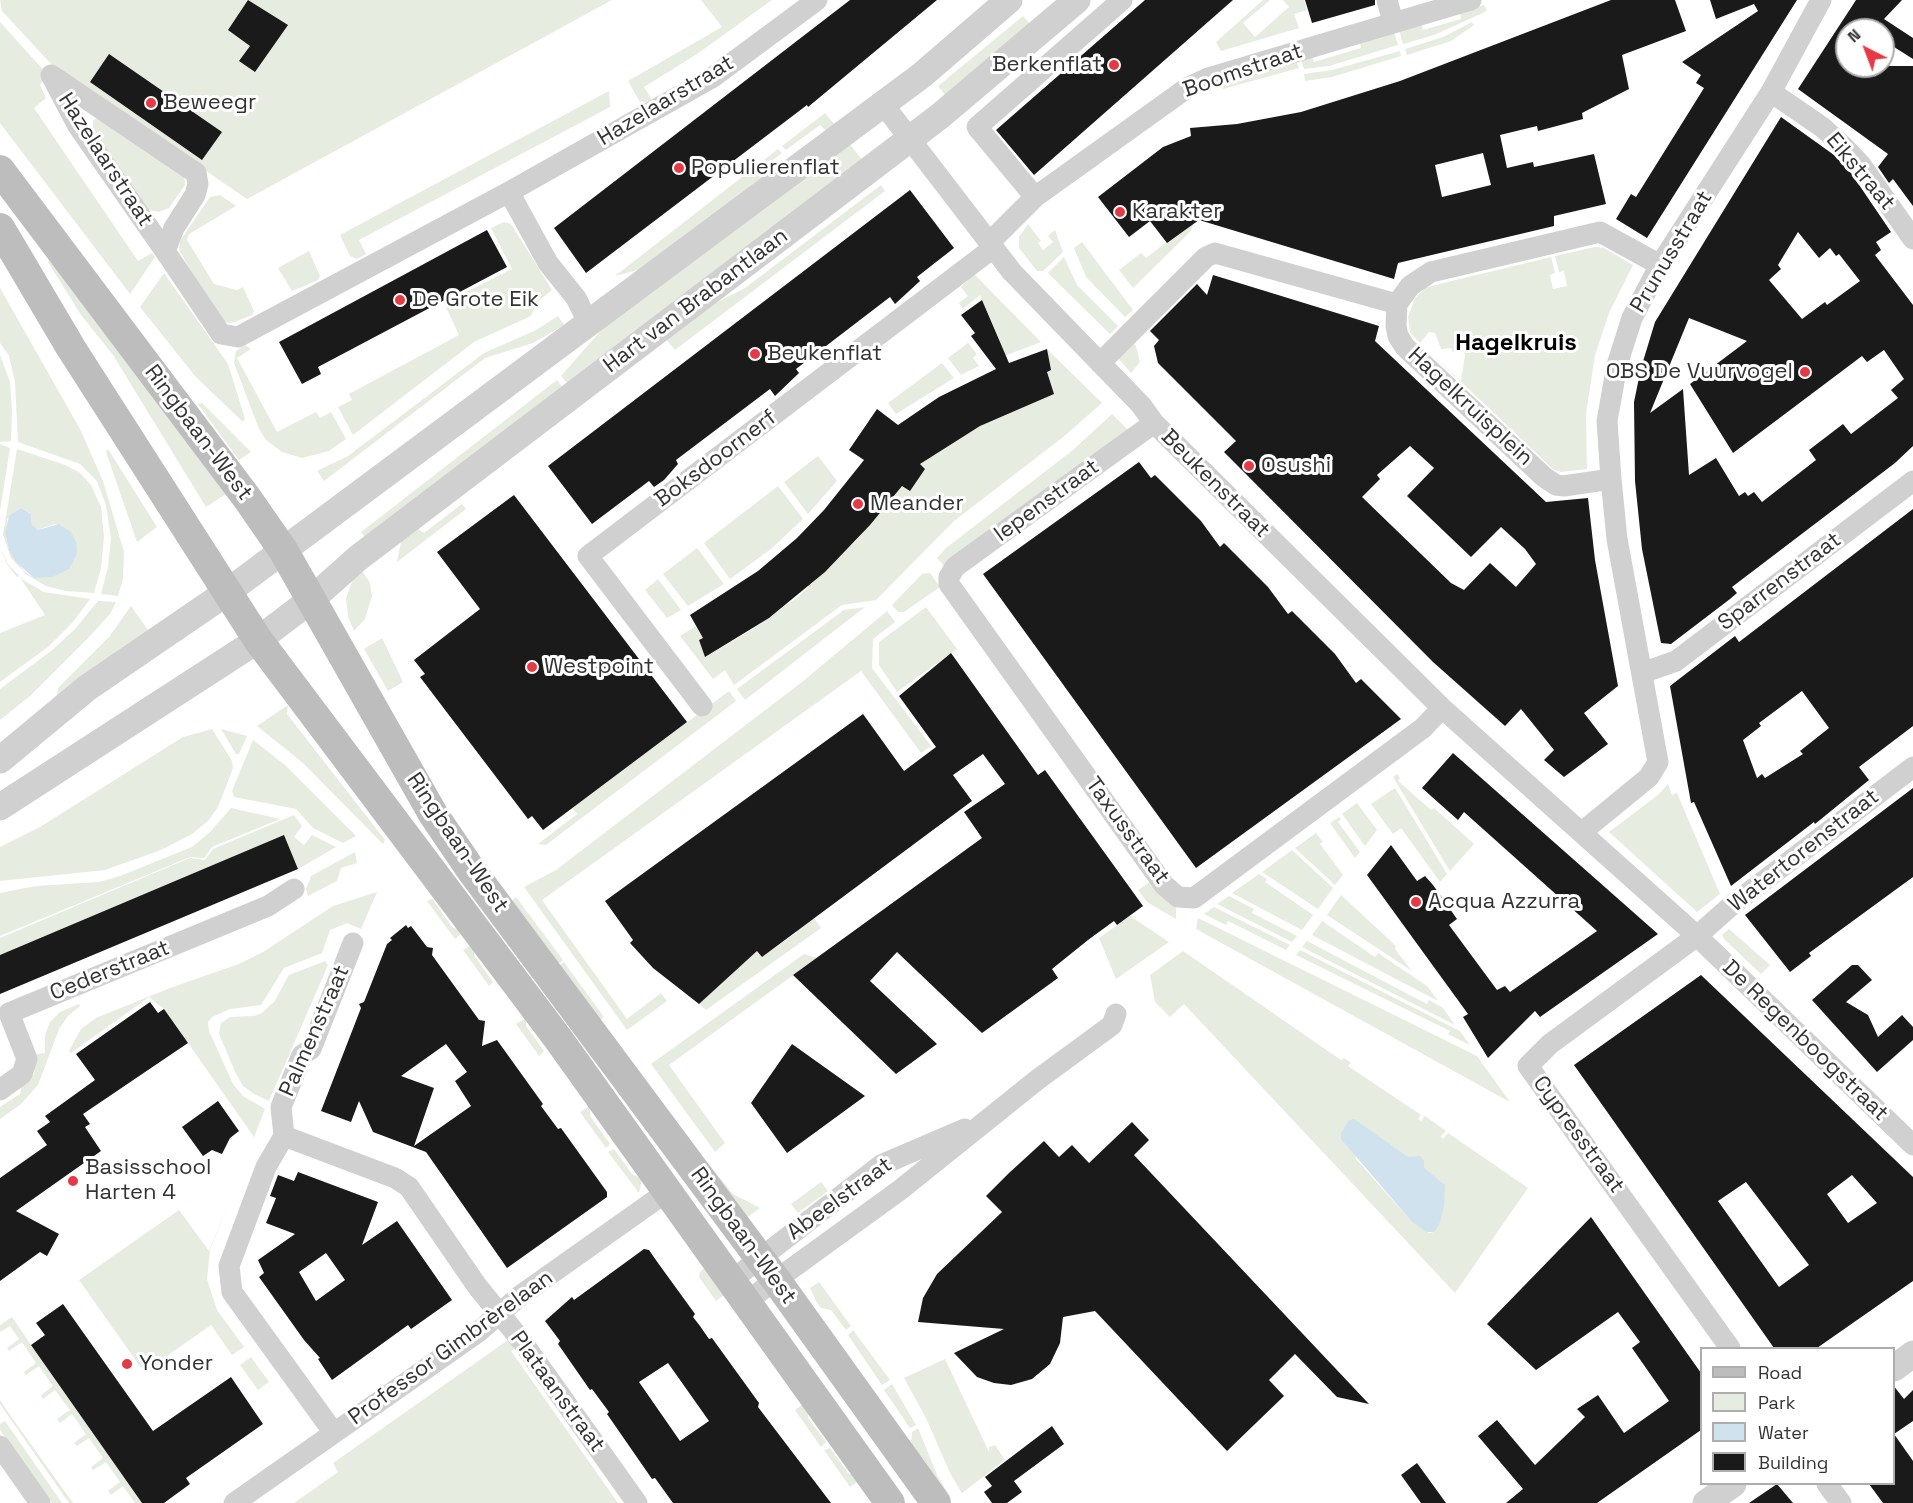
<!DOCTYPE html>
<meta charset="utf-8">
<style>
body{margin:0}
#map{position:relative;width:1913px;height:1503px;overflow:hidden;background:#fff;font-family:"Space Grotesk",sans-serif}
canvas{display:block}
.legend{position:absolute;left:1700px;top:1347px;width:195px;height:138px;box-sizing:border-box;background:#fff;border:2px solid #adadad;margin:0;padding:8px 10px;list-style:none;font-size:18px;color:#333}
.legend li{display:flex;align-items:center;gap:12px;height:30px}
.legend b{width:30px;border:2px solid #adadad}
.north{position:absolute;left:1835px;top:18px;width:60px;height:60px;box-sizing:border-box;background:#fff;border:2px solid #adadad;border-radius:50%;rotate:318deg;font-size:16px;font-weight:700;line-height:24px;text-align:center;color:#333}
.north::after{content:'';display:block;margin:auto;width:21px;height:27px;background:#e63946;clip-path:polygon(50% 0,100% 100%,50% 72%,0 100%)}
</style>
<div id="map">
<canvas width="1913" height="1503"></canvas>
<ul class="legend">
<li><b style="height:8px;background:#bdbdbd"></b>Road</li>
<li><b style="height:16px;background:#e6ecdf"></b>Park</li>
<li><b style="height:16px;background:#cfe2ee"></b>Water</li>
<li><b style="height:16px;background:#1a1a1a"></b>Building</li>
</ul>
<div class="north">N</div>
</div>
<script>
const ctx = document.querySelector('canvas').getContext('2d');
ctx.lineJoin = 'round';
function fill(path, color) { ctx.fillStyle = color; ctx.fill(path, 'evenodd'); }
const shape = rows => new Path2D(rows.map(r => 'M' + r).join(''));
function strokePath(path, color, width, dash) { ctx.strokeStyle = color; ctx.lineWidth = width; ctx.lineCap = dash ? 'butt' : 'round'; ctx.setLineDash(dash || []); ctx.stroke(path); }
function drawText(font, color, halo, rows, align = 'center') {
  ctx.font = font + ' "Space Grotesk",sans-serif'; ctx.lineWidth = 6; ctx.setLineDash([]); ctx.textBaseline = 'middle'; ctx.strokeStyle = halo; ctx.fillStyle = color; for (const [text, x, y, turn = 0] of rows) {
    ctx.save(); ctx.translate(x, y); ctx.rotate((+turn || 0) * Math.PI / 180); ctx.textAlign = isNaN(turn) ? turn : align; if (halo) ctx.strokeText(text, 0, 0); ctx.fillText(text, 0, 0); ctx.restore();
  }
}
fill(shape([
 [0,0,612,0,247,199,53,66,2,11],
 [701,0,772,0,697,54,644,87,652,100,641,104,628,81,722,27],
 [1263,0,1270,0,1243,23,1255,37,1289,7,1283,0,1304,0,1307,10,1294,14,1299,28,1221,51,1216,42],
 [1484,5,1487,11,1434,35,1403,44,1399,30,1421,24,1423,30,1461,19,1460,12],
 [1023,16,1031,25,946,96,938,86],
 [0,22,47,74,40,85,46,98,34,108,138,261,152,253,155,257,130,294,0,123],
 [1472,22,1474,25,1451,41,1407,55,1405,49,1443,37],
 [1394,32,1398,45,1329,66,1304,69,1301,59,1312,56,1314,62,1361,48,1360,41],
 [1400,51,1401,56,1332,77,1305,81,1304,74,1332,70],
 [1296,60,1299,68,1223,89,1221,82],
 [609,91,610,107,359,240,366,254,357,259,350,256,340,235],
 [825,113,836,126,827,132,820,125,786,150,782,146],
 [98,117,184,172,185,185,169,208,159,212,149,210,93,130,93,121],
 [849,143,862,160,568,384,561,376,612,318],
 [778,149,782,153,770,162,775,170,638,270,615,276],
 [881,185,885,191,675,350,666,339,698,312,745,288],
 [220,195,236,206,189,234,187,240,214,284,237,290,243,287,254,311,252,315,232,323,223,322,200,289,179,249,180,241,210,197],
 [504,222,511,224,552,290,537,302,531,316,474,342,353,435,338,407,352,400,349,394,459,335,444,303,512,269,491,228],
 [1028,224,1041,241,1038,243,1043,250,1053,242,1048,236,1045,238,1055,230,1063,252,1043,271,1037,271,1019,248,1019,237],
 [1190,224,1193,225,1191,231,1133,288,1119,270,1141,253,1146,258],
 [1082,242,1133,310,1125,317,1086,277,1074,248],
 [1595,247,1604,248,1633,265,1609,313,1595,355,1586,414,1587,469,1561,472,1553,469,1418,341,1410,332,1408,317,1415,298,1427,287,1551,257,1555,273,1550,275,1553,289,1567,286,1564,271,1559,272,1555,256],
 [1429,332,1435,333,1441,349,1451,348,1453,352,1461,346,1465,355,1461,381,1420,343],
 [309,251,320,276,318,280,292,291,278,268],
 [1064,257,1077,285,1118,326,1110,334,1048,273],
 [52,259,226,494,206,507,113,355,81,315,48,262],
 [164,273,228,364,245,419,243,422,195,376,140,307],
 [974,274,1041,342,991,361,983,351,999,339,980,295,963,309,959,303,968,296,961,287],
 [0,288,80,429,103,481,124,552,123,579,118,596,101,594,108,567,111,538,106,505,97,481,80,464,18,442,15,382,9,356,0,343],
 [558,316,564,325,533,343,485,358,324,481,317,471,348,456,484,353,536,330],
 [1131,341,1136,346,1140,362,1131,373,1118,358],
 [968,343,977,354,973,358,979,366,961,375,948,358],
 [245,345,251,349,237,358,277,432,316,412,320,418,331,412,346,439,329,451,302,458,282,452,266,440,259,429,234,363,236,351],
 [1047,349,1102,403,1062,438,954,521,876,600,842,605,734,685,725,670,713,679,680,636,696,626,703,638,699,640,706,657,753,629,799,596,855,542,913,471,928,458,980,426,1054,394,1046,371,1050,370],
 [0,355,10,382,12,411,11,441,0,442],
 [942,363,954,378,896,414,888,403],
 [557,380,563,388,366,538,361,532],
 [202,403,251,452,239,460,198,404],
 [1112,414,1129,431,946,568,937,558,946,548,1073,450],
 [0,444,10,448,0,511],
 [17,449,65,465,79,472,91,485,101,507,104,537,101,568,94,593,66,591,46,586,27,575,11,558,3,535],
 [21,508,31,514,32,525,38,530,54,524,63,526,34,578,24,571,9,550,6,538,7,519],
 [108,449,157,527,137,542,106,452],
 [818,456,837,481,808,514,784,482],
 [778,486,803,519,771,549,730,579,704,543],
 [462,504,466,509,397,562,401,542,418,529,424,533],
 [0,546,7,563,23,580,44,592,90,599,73,622,48,647,0,682,0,633,45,615,19,576,17,577,6,563],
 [697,548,724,584,688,606,663,574],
 [361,569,370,583,372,596,365,619,354,631,348,616,346,598,352,582],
 [930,573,940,587,904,612,898,612,892,605,922,574],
 [658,579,681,610,667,618,645,590],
 [98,601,116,602,110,614,90,636,30,696,0,720,0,689,51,651,74,630],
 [131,606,150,633,57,698,58,688,109,637],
 [865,607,745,700,737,689,844,610],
 [926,607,957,649,897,692,879,665,879,642],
 [887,611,895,622,873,639,872,668,931,746,921,753,861,671,542,900,627,1019,661,993,667,1001,627,1030,524,887,556,870,802,682],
 [382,638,403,682,388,691,364,649],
 [729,691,736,701,546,845,538,844,577,814,572,808],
 [288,705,287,714,385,840,383,844,303,763,257,726],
 [212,729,232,761,233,768,218,807,208,821,192,834,161,850,105,870,0,881,0,847,40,827,183,737],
 [221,729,247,736,239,754,236,754],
 [253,740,285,765,356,836,343,843,313,828,296,809,234,797,232,791],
 [1397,774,1400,778,1398,781,1431,810,1434,808,1474,844,1450,871,1393,777],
 [1668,784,1672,795,1677,793,1720,894,1697,912,1609,832,1658,795],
 [1395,788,1447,874,1440,882,1401,828,1393,834,1371,804],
 [1357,803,1377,830,1365,846,1342,814],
 [231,808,280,819,212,847,204,858,190,857,0,936,0,893,36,886,99,882,120,876,192,847,210,832],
 [294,815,302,826,294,837,304,845,312,835,336,847,298,869,284,836,0,955,0,938,190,858,205,860,213,849],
 [1339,817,1341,819,1338,822,1360,852,1355,858,1330,823],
 [1316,833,1323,842,1320,844,1343,875,1335,885,1295,848],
 [1292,850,1333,888,1318,909,1262,872],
 [355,852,357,863,341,868,337,881,308,896,306,889,311,876],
 [1259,874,1267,879,1265,882,1313,915,1302,930,1232,893],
 [1153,880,1176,901,1176,919,1147,902,1138,890],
 [377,892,361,929,347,923,330,930,322,953,284,968,261,1005,230,1009,212,1017,208,1022,209,1031,233,1084,243,1096,265,1109,244,1163,254,1137,164,1009,149,997,71,1053,69,1051,81,1029,96,1018,170,988,239,964,263,952,333,906],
 [1341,895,1396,946,1395,949,1412,971,1327,915],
 [1229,896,1254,909,1252,913,1297,936,1292,942,1217,904],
 [516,897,563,960,556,966,509,903],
 [432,899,453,928,465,930,455,939,427,901],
 [1214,907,1290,945,1286,950,1228,921,1226,925,1204,914],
 [1130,916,1169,942,1116,979,1099,938],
 [814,918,821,928,706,1010,699,1004,757,951,762,957,797,932,794,928,800,929],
 [1198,918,1477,1056,1510,1102,1196,929],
 [1322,921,1375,957,1378,953,1427,986,1438,1001,1312,935],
 [1729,929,1770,965,1761,974,1724,939,1722,935],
 [1307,941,1427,1004,1429,1000,1443,1008,1455,1025,1302,947],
 [474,943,474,955,493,982,489,986,463,950],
 [1300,950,1460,1031,1470,1045,1448,1034,1450,1031,1296,955],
 [1183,951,1341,1060,1344,1058,1351,1063,1348,1066,1421,1115,1418,1119,1421,1121,1425,1116,1446,1131,1441,1136,1443,1139,1448,1133,1528,1188,1455,1293,1184,1004,1170,1017,1155,1002,1150,975],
 [1351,1119,1443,1183,1444,1207,1434,1232,1429,1233,1412,1222,1356,1159],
 [804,954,817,958,669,1065,725,1143,715,1152,651,1064],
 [325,961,328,965,269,1101,254,1094,243,1086,236,1074,219,1034,221,1023,230,1017,254,1016,262,1013,274,1002,289,975],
 [564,962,604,1017,598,1022,557,967],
 [79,1004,80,1006,68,1016,59,1029,38,1085,21,1104,0,1119,0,1107,20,1094,22,1085,34,1074,37,1054,45,1053,45,1035,50,1022,60,1012],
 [526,1018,526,1026,544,1051,539,1056,516,1024],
 [591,1105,590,1116,610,1144,606,1148,580,1112],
 [614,1149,632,1174,642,1179,639,1193,608,1152],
 [711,1167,733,1194,760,1208,745,1219,708,1170],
 [821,1182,828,1191,798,1213,791,1204],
 [230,1199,210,1250,207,1279,217,1310,244,1347,232,1355,211,1325,144,1372,79,1280,179,1210,209,1251],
 [707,1266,727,1293,716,1301,699,1277,700,1272],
 [819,1282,851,1326,846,1330,831,1310,821,1308,816,1301,810,1288],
 [12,1317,31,1345,142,1503,135,1503,123,1486,111,1495,108,1491,120,1482,106,1462,93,1470,91,1467,103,1458,89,1438,77,1446,74,1443,86,1434,72,1414,60,1423,57,1419,70,1410,55,1390,43,1399,41,1395,53,1386,39,1366,26,1375,24,1372,36,1363,22,1342,9,1351,7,1348,19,1339,10,1326,0,1332,0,1325],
 [853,1330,890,1380,882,1385,848,1335],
 [511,1338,516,1347,511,1351,618,1503,294,1503,338,1472,333,1463],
 [251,1357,269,1382,258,1390,240,1365],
 [945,1359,989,1452,989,1447,995,1445,1005,1460,962,1493,950,1473,926,1418,904,1378],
 [892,1384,916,1425,910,1428,884,1390],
 [0,1400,10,1415,73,1503,69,1503,0,1404],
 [806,1402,809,1407,808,1418,826,1442,821,1447,795,1410],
 [5,1421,62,1503,52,1503,0,1430,0,1424],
 [918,1428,937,1475,951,1498,943,1503,911,1445,912,1432],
 [830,1448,848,1473,861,1479,850,1487,824,1450]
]), '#e6ecdf');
fill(shape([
 [21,508,31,514,32,525,38,530,59,524,71,532,76,542,77,554,69,569,52,577,34,578,16,562,9,550,5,532,9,516],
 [1354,1119,1408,1157,1420,1156,1424,1161,1424,1168,1445,1185,1444,1207,1439,1225,1434,1232,1426,1232,1412,1222,1341,1139,1341,1133,1349,1120]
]), '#cfe2ee');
fill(shape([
 [248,0,288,25,255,72,239,61,250,46,228,30],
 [850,0,937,0,808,107,807,105,586,273,554,228],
 [1145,0,1233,0,1034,175,996,130],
 [1305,0,1375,0,1375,5,1312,23],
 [1611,0,1675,0,1686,31,1622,55,1629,89,1582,113,1583,119,1538,131,1537,126,1500,135,1507,168,1533,162,1534,167,1594,154,1606,204,1554,216,1554,226,1398,263,1394,279,1199,220,1167,243,1150,221,1129,237,1098,197,1163,147,1191,136,1190,128,1237,124,1301,112,1400,81],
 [1483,153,1491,185,1442,197,1435,165],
 [1710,0,1797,0,1647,238,1616,219,1631,194,1636,197,1704,88,1696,83,1701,75,1682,62,1758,11,1754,4,1716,19],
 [1856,0,1902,0,1884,19,1913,38,1913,59,1883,40,1883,30,1847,30,1847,66,1913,66,1913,206,1893,179,1889,183,1878,167,1888,154,1798,89],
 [109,54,222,132,202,160,90,82],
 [1781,117,1834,155,1851,173,1891,232,1876,242,1881,250,1875,255,1913,305,1913,446,1895,463,1732,587,1737,593,1730,599,1671,644,1661,643,1642,549,1635,481,1634,402,1641,368,1655,322],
 [1798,232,1819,258,1830,248,1836,256,1839,254,1860,281,1827,305,1825,302,1802,319,1769,280,1781,269,1778,265],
 [1689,318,1747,341,1690,384,1733,453,1862,356,1867,362,1884,350,1904,379,1891,390,1898,398,1851,434,1843,424,1809,450,1816,460,1762,502,1754,492,1748,496,1745,492,1739,496,1716,458,1689,475,1683,389,1650,413],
 [910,190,954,248,917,277,920,281,895,304,890,297,796,369,799,373,775,396,770,389,676,460,678,464,664,480,654,487,649,481,592,524,548,466],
 [487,230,507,267,318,367,321,374,302,384,279,342],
 [1213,275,1379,326,1375,341,1546,502,1588,498,1595,560,1618,686,1584,713,1608,744,1564,777,1544,760,1554,750,1521,709,1505,726,1433,662,1224,452,1236,441,1158,363,1154,346,1159,340,1150,331,1197,284,1207,295],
 [1410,446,1434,468,1407,496,1471,557,1501,527,1525,549,1536,564,1516,587,1490,563,1464,590,1451,583,1362,497,1380,479,1377,475],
 [982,300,1009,363,1047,349,1051,370,1047,372,1054,394,980,426,920,464,925,469,910,491,902,486,870,525,825,572,769,618,705,657,699,640,703,638,690,615,758,571,797,538,824,510,864,460,849,450,877,409,898,425,939,397,996,369,971,336,975,333,961,315],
 [1139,462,1151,478,1155,475,1201,521,1220,547,1224,543,1268,587,1288,614,1292,611,1335,654,1356,683,1361,679,1401,719,1196,868,983,574],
 [514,495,687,722,543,830,532,816,528,819,420,677,425,674,414,660,480,609,437,552],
 [1913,509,1913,726,1859,767,1869,780,1815,824,1814,822,1731,886,1694,802,1691,803,1670,686,1735,636,1739,642],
 [1802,691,1829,728,1800,751,1803,754,1765,778,1762,774,1757,778,1743,740,1761,726,1759,723],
 [951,653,1038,775,1045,770,1143,906,1117,925,1114,921,1088,940,1052,969,1058,978,982,1033,897,952,870,981,937,1044,896,1074,793,975,982,838,964,812,1005,784,983,754,953,775,972,801,762,957,757,951,699,1004,653,968,630,943,633,940,605,901,863,714,904,771,936,747,899,696],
 [1453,753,1658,934,1540,1017,1535,1011,1488,1058,1463,1017,1468,1014,1367,875,1391,845,1417,881,1425,876,1433,885,1457,919,1449,925,1497,990,1505,986,1510,992,1597,931,1464,812,1458,820,1422,788],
 [1913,788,1913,877,1809,953,1811,956,1790,972,1745,915],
 [284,835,298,869,0,994,0,955],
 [406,925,408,928,411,926,427,947,433,948,432,955,479,1020,485,1021,482,1046,497,1040,543,1104,541,1106,558,1129,561,1128,607,1192,607,1197,507,1268,426,1152,373,1132,359,1101,351,1122,321,1111,361,1008,359,1004,364,1002,387,944,392,940,390,938],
 [446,1044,467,1072,455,1081,471,1106,414,1146,434,1088,401,1076],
 [1852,965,1858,965,1872,980,1846,1002,1868,1015,1878,1037,1902,1015,1913,1027,1913,1040,1877,1072,1812,1000],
 [1701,975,1913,1177,1913,1281,1817,1348,1774,1348,1574,1065],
 [1852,1175,1877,1203,1848,1223,1827,1194],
 [1746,1182,1809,1265,1779,1287,1718,1201],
 [150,1002,158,1013,164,1009,188,1043,83,1114,90,1124,85,1127,101,1151,16,1211,59,1234,47,1256,40,1252,0,1281,0,1178,47,1145,37,1131,50,1122,45,1116,95,1080,76,1054],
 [792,1044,865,1096,787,1153,751,1103],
 [218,1101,239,1131,230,1138,222,1154,212,1150,203,1156,182,1127],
 [1132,1122,1149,1140,1134,1155,1369,1404,1337,1397,1295,1354,1269,1380,1284,1396,1227,1451,1095,1311,1063,1317,1060,1343,1050,1364,1032,1379,1011,1385,994,1383,977,1377,954,1353,1004,1329,918,1322,923,1298,937,1274,1002,1212,986,1196,1009,1173,1044,1141,1059,1157,1072,1145,1089,1163],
 [298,1172,378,1202,362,1245,397,1221,452,1300,411,1329,408,1325,332,1380,318,1359,320,1358,304,1340,259,1277,264,1273,258,1260,295,1234,266,1223,276,1198,270,1196,278,1175,294,1181],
 [326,1253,345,1280,316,1301,299,1272],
 [1591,1217,1701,1373,1701,1430,1597,1503,1506,1503,1523,1489,1478,1436,1497,1420,1535,1465,1585,1417,1577,1409,1598,1395,1624,1433,1669,1401,1632,1348,1640,1342,1618,1312,1536,1370,1487,1324],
 [644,1249,649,1250,658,1263,695,1314,693,1317,700,1326,709,1339,712,1338,759,1403,758,1407,831,1503,673,1503,655,1478,652,1479,607,1414,609,1412,592,1389,590,1390,558,1344,560,1341,545,1321,572,1297,574,1300],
 [668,1363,709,1421,680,1441,639,1382],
 [63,1304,153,1431,231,1377,263,1424,186,1478,190,1484,164,1503,142,1503,31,1345,45,1335,36,1323],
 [1893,1385,1904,1399,1913,1390,1913,1421,1894,1434,1913,1461,1913,1503,1883,1503,1869,1484,1893,1484],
 [1052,1426,1064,1444,1014,1481,1022,1492,1007,1503,992,1503,984,1492,992,1486,985,1477],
 [1417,1463,1446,1503,1421,1503,1401,1475],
 [1777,1484,1793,1503,1749,1503]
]), '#1a1a1a');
strokePath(shape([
 [1387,0,1393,22],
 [1771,92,1822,127,1843,146,1861,165,1913,239],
 [883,104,1012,272,1141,405,1154,423,1442,708,1697,936,1913,1145],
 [509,192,548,263,576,298,588,322],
 [1035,197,977,127,1122,0],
 [989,243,1035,197,1187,88,1208,78,1471,0],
 [165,251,78,126,51,75,196,173,198,184,195,195,174,228,165,251,221,334,238,337,509,192,713,77,817,0],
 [1100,363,1206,257,1215,253,1397,304],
 [1154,423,955,567,949,577,949,584,1164,885,1178,897,1194,898,1423,728,1442,708],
 [1611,479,1564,486,1556,485,1544,477,1405,347,1398,336,1396,326,1397,304,1410,286,1431,272,1600,232,1660,265],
 [1642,673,1676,661,1913,481],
 [702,706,588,556,993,248],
 [1582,832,1649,777,1658,762,1617,539,1611,479,1607,421,1617,365,1632,318,1660,265,1771,92,1821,0],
 [0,1090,22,1074,27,1059,9,1013,268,906,294,889],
 [284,1136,395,1178,409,1187,477,1286,521,1340,637,1503],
 [732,1280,881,1165,965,1129],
 [747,1301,900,1190,1037,1080,1112,1025,1116,1014],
 [1730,1348,1528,1066,1550,1044,1697,936,1732,905,1913,767],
 [334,1433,232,1292,229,1266,266,1167,284,1136,281,1107,302,1055,311,1049,353,943],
 [0,1446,40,1503],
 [1827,1484,1841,1503],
 [234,1503,477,1333,521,1295,668,1191]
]), '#d0d0d0', 21);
strokePath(shape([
 [0,760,87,688,226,593,922,75,1009,0],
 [0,807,258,640,312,599,358,558,940,116,1077,0],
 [1894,1368,1913,1354],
 [1706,1503,1733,1484]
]), '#d0d0d0', 27);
strokePath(shape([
 [0,170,247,498,283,550,433,814,471,870,776,1280,936,1503],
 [0,228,71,348,258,640,559,1040,890,1503]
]), '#bdbdbd', 30);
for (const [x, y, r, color] of [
 [1114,65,6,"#e63946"],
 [151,103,6,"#e63946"],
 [679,168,6,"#e63946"],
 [1120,212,6,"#e63946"],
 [400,300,6,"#e63946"],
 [755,354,6,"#e63946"],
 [1805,372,6,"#e63946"],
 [1249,466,6,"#e63946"],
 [858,504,6,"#e63946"],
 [532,667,6,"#e63946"],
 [1416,902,6,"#e63946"],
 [73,1181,6,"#e63946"],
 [127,1364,6,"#e63946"]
]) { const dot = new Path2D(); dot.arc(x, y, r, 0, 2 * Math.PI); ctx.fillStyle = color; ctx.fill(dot); strokePath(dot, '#fff', 2); }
drawText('22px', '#333', '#fff', [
 ["Berkenflat",1102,65,"right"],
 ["Beweegr",163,103],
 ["Populierenflat",691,168],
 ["Karakter",1132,212],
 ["De Grote Eik",412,300],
 ["Beukenflat",767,354],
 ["OBS De Vuurvogel",1793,372,"right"],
 ["Osushi",1261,466],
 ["Meander",870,504],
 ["Westpoint",544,667],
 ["Acqua Azzurra",1428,902],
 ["Basisschool",85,1168],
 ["Harten 4",85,1193],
 ["Yonder",139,1364]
], 'left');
drawText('22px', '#333', '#fff', [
 ["Boomstraat",1243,71,-19],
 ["Hazelaarstraat",666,101,-31],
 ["Hazelaarstraat",105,160,57],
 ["Eikstraat",1860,172,50],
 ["Prunusstraat",1672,252,-59],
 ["Hart van Brabantlaan",696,301,-37],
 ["Hagelkruisplein",1470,407,43],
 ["Ringbaan-West",198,433,53],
 ["Boksdoornerf",716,459,-37],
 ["Beukenstraat",1215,484,45],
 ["Iepenstraat",1047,501,-36],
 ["Sparrenstraat",1780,582,-37],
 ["Taxusstraat",1127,831,54],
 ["Ringbaan-West",457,843,56],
 ["Watertorenstraat",1804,851,-38],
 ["Cederstraat",110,971,-22],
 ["Palmenstraat",315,1031,-66],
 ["De Regenboogstraat",1805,1041,44],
 ["Cypresstraat",1578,1135,54],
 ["Abeelstraat",840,1199,-36],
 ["Ringbaan-West",743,1236,54],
 ["Professor Gimbrèrelaan",451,1348,-36],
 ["Plataanstraat",557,1392,54]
]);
drawText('bold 24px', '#000', '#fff', [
 ["Hagelkruis",1516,343]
]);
</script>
